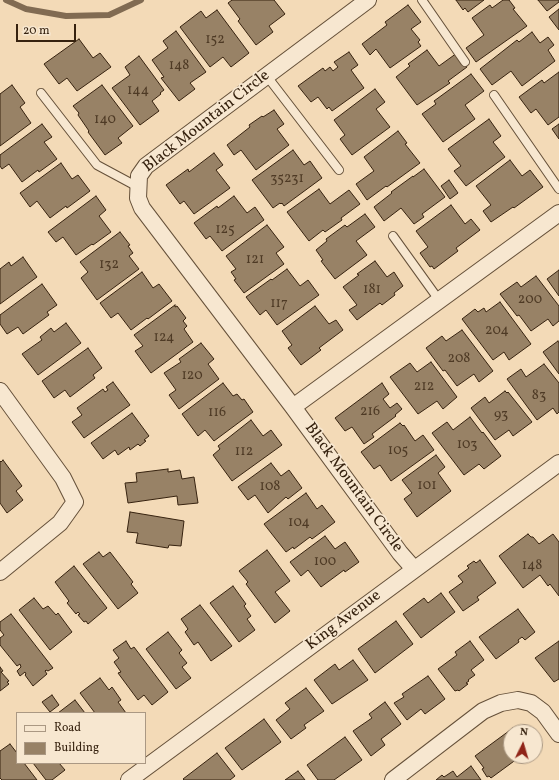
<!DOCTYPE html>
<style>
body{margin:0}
#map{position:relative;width:559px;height:780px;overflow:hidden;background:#f3dab7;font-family:Vollkorn,serif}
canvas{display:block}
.legend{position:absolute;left:16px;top:712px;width:130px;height:52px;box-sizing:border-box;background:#f7e7d0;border:1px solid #aa9883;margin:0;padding:5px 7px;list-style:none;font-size:12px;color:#36220f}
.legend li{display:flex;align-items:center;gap:8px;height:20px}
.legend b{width:20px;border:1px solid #aa9883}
.north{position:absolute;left:503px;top:724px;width:40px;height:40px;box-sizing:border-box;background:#f7e7d0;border:1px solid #aa9883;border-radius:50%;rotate:5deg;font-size:11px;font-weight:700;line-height:16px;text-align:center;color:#36220f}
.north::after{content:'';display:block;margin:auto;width:14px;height:18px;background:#8f2418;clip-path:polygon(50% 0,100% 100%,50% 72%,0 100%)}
.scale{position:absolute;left:16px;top:24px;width:60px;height:18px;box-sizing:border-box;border:2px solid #36220f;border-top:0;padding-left:5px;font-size:12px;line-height:14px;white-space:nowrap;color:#36220f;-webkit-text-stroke:3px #f7e7d0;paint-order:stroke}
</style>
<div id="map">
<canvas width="559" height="780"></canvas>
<ul class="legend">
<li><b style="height:5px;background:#f7e7d0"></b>Road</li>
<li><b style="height:11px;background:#988266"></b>Building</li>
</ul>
<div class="north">N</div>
<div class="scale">20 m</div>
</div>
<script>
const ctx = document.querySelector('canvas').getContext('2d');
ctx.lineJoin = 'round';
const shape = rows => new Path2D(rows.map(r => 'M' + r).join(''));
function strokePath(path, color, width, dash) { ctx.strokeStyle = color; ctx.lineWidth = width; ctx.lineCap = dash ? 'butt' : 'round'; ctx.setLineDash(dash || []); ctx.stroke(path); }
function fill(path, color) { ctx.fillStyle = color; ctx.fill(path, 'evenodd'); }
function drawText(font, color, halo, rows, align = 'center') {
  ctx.font = font + ' Vollkorn,serif'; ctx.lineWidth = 3.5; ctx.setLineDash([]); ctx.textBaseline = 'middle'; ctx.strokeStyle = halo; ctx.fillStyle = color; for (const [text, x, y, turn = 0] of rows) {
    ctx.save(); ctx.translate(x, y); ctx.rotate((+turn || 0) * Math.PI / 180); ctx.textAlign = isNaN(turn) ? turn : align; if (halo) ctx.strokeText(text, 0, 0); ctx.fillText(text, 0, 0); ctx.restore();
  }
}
strokePath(shape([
 [6,0,26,9,66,16,109,15,141,0]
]), '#816b52', 6);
const building = shape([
 [232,0,274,0,285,14,269,26,273,32,256,45,238,21,240,19,228,3,232,0],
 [456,0,484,0,468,12,465,8,463,10,456,0],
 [503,0,509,0,515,8,513,9,527,26,476,62,466,48,484,35,472,18,490,5,492,8,503,0],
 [538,0,559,0,559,2,547,11,538,0],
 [408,5,421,22,411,29,420,40,418,42,421,46,390,68,376,49,370,55,362,44,387,25,385,22,408,5],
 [559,9,559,30,549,17,559,9],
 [217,10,249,53,231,67,223,57,210,67,180,27,201,11,206,18,217,10],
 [176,31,206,72,190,83,195,89,179,101,161,78,164,77,152,60,168,48,163,41,176,31],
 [532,32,540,43,548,37,554,45,548,50,555,61,522,86,511,71,492,85,480,69,517,40,519,42,532,32],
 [79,39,93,58,100,53,111,67,77,91,67,78,59,84,44,64,79,39],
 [427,50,439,66,457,53,467,67,448,81,450,83,417,105,396,77,410,66,408,64,427,50],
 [349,52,358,65,351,70,364,88,332,111,329,107,327,109,318,97,311,102,298,86,323,68,325,71,330,67,333,71,338,67,334,62,349,52],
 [139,56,164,90,160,93,161,94,152,101,159,111,140,125,112,88,130,75,125,67,139,56],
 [559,72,559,117,548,125,536,109,531,113,519,97,542,80,544,83,559,72],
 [471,74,484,91,465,105,475,119,443,142,422,114,436,104,434,101,471,74],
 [12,85,25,103,20,107,31,123,0,146,0,94,12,85],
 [102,85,133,126,118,138,122,143,105,155,88,132,89,131,78,115,79,113,73,106,102,85],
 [375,89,385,102,376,109,390,127,352,155,340,139,345,135,334,120,375,89],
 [274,110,284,124,277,129,289,145,256,170,241,150,234,155,227,145,250,127,249,125,262,116,263,117,274,110],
 [489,119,501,136,493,142,505,157,466,186,454,171,461,166,448,149,489,119],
 [42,124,52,137,44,142,57,159,39,172,38,170,22,182,9,164,2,169,0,166,0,155,42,124],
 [559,124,559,139,552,129,559,124],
 [398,131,407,143,405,144,420,163,387,187,386,186,367,200,356,184,374,171,364,157,398,131],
 [293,150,304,165,310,161,322,178,284,206,282,203,281,204,280,203,273,208,252,180,293,150],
 [214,153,223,165,216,170,230,188,194,214,184,201,180,204,166,185,188,169,189,172,214,153],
 [510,160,522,176,530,170,543,187,514,208,513,207,491,222,483,211,491,205,476,186,510,160],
 [61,163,72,179,78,175,90,191,67,208,66,206,50,218,37,201,30,207,20,193,61,163],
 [424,169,445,197,422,214,424,217,414,224,401,208,384,221,374,207,392,193,391,192,413,176,413,177,424,169],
 [449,180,458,193,450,199,441,186,449,180],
 [319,189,330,204,349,190,360,204,341,218,342,220,325,232,323,230,309,241,287,212,319,189],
 [96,196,106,210,99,216,111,232,93,245,92,244,76,255,63,237,56,242,48,232,96,196],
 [234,196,247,213,255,207,264,220,222,251,210,236,206,239,194,223,217,206,218,208,234,196],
 [451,205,465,224,471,219,480,230,456,248,458,251,434,269,432,266,430,267,420,253,428,247,416,231,451,205],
 [365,214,375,227,356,241,367,255,335,279,321,261,323,260,316,250,327,241,326,239,345,225,347,227,365,214],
 [267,225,284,247,276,253,284,264,244,293,234,280,236,279,231,272,236,269,226,256,267,225],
 [120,232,130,245,128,246,133,253,129,256,139,269,97,300,81,278,88,272,80,262,120,232],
 [23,257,37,277,0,304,0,269,9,262,11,266,23,257],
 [375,261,387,277,394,272,403,286,394,293,395,295,382,305,380,303,357,320,349,310,357,305,343,287,359,275,357,274,375,261],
 [287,269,300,286,308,280,319,295,277,325,266,310,260,315,246,297,271,279,272,280,287,269],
 [559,270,559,296,547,279,559,270],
 [142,272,153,288,159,284,172,301,148,319,147,318,131,330,118,313,111,318,100,303,142,272],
 [536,276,559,306,559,321,553,326,548,319,531,331,519,315,517,316,500,294,517,282,521,287,536,276],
 [42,284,57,305,47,312,49,315,23,334,18,327,7,334,0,324,0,315,42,284],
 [500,302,531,344,509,360,504,352,493,360,462,319,475,309,478,312,484,308,486,312,500,302],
 [175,305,175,307,177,306,186,318,183,321,187,326,184,329,193,342,151,373,135,351,143,346,134,335,175,305],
 [315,306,329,324,336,320,343,330,319,348,321,350,301,365,288,348,292,345,282,331,315,306],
 [66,323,81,343,38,375,22,354,42,340,40,337,51,328,54,332,66,323],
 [462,330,493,371,479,382,474,374,457,386,445,370,443,371,426,348,442,336,446,341,462,330],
 [558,341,559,343,559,374,543,352,558,341],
 [201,343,214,359,208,364,219,379,179,409,169,395,176,390,164,373,181,362,179,359,201,343],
 [88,348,102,368,93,375,95,378,70,397,65,390,54,398,42,381,88,348],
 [431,362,457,397,443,409,437,401,418,414,390,377,410,363,417,372,431,362],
 [544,364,559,383,559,412,557,414,553,408,537,420,507,379,521,369,526,377,544,364],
 [113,382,130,405,84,438,72,422,82,415,77,408,103,389,105,392,108,390,106,387,113,382],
 [223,383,233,396,237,394,242,400,244,399,253,412,214,441,205,430,198,436,182,414,223,383],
 [382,383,389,394,383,399,390,408,397,403,402,409,395,415,396,416,372,434,374,437,364,444,352,427,345,431,335,418,382,383],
 [505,391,507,393,508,392,532,422,513,436,509,430,495,440,471,408,485,397,489,403,505,391],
 [132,413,149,436,144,440,146,441,140,446,138,444,130,450,129,447,118,455,115,450,103,459,91,443,132,413],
 [470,417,482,433,483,432,501,456,484,469,479,464,464,475,432,433,447,422,453,430,470,417],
 [251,420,263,436,271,430,282,445,232,481,213,455,220,449,218,446,251,420],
 [400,423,403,426,404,425,415,441,423,435,434,450,391,481,380,465,374,469,361,452,400,423],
 [436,455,445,467,438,473,451,491,417,517,404,499,412,493,402,480,436,455],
 [3,460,22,486,16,491,23,500,7,513,0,503,0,461,1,462,3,460],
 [271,463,281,476,289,470,302,488,288,499,286,497,268,513,255,495,248,500,238,487,271,463],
 [168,469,168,472,180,470,182,479,194,477,198,503,178,505,177,496,128,503,125,483,137,482,136,473,168,469],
 [306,493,317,509,322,505,335,522,312,539,310,537,294,549,293,547,286,552,264,524,306,493],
 [130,512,184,521,181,546,169,545,168,548,136,543,138,533,127,532,130,512],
 [528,534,531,537,533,537,539,544,553,534,559,542,559,596,550,584,548,586,540,575,523,588,499,556,528,534],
 [325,536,335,549,345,542,359,562,345,572,344,570,321,587,308,570,301,576,290,562,325,536],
 [267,550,290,581,275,592,290,611,275,623,246,584,248,582,239,571,267,550],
 [99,552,103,557,110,552,133,582,131,584,138,593,118,609,83,564,99,552],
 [480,560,496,583,477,597,479,600,463,611,449,592,463,582,458,576,469,568,467,566,474,561,476,563,480,560],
 [74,566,107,608,88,624,86,621,84,622,78,615,80,614,78,612,76,614,67,603,69,601,55,582,74,566],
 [233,586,246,604,244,606,251,616,247,619,255,630,239,642,210,603,233,586],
 [441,593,455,612,421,638,403,614,424,598,428,603,441,593],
 [34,598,43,609,48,606,56,615,58,613,72,632,50,650,19,610,34,598],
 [200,605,232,646,211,661,198,642,194,645,185,632,188,629,181,619,200,605],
 [518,609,535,632,525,640,522,637,518,640,519,642,496,659,479,637,518,609],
 [11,614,53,668,48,671,46,670,45,671,47,674,33,686,25,675,26,674,25,672,20,676,17,671,21,667,20,664,17,666,0,645,0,638,4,635,0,630,0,622,11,614],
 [396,621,413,644,375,673,358,649,396,621],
 [168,632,182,650,179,653,187,663,182,667,191,678,176,689,146,649,168,632],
 [126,641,131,649,134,647,168,692,152,705,144,695,138,700,118,673,121,672,114,662,119,658,113,650,126,641],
 [470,641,484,660,471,670,475,675,468,680,469,681,466,683,468,684,459,691,458,690,455,691,438,669,457,655,455,652,470,641],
 [559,641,559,679,554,682,535,658,559,641],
 [353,660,368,680,332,704,314,680,335,664,339,670,353,660],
 [0,667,3,671,1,672,9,681,7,682,9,684,0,691,0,667],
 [428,676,445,699,425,714,421,709,407,720,394,703,404,697,402,694,428,676],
 [100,678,109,690,112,687,121,700,118,702,126,713,95,713,80,693,100,678],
 [306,688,324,711,304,725,306,728,291,739,276,720,290,709,285,703,306,688],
 [52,695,59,705,50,712,42,702,52,695],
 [75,700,85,713,58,713,75,700],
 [385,702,401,724,381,739,385,745,371,756,353,731,372,718,369,714,385,702],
 [264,719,281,742,242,770,225,748,264,719],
 [513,728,516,732,511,732,511,756,521,756,491,778,489,776,487,777,482,769,484,768,475,756,513,728],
 [345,737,362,760,334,780,318,780,307,765,345,737],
 [10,744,17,753,17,763,24,763,37,780,2,780,0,778,0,751,10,744],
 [217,753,235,776,230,780,184,780,183,779,217,753],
 [33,763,59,763,65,770,52,780,46,780,33,763],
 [471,766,481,780,436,780,442,775,444,777,453,771,457,777,471,766],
 [298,771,305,780,285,780,298,771]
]);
fill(building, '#988266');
strokePath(building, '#36220f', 1);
const lane = shape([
 [422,0,465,62],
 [266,75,339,170],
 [41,93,97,165,138,187],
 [494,95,559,189],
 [393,236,439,300]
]);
const street = shape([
 [368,0,146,166,139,176,138,198,142,208,293,407,400,553,414,569],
 [0,391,63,478,75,502,60,523,0,572],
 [293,407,559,213],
 [129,780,559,463],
 [393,780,483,711,501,703,518,700,531,703,543,712,559,734]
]);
strokePath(lane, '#655039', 10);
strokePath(street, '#655039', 18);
strokePath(lane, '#f7e7d0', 8);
strokePath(street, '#f7e7d0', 16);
drawText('14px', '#4e3a25', null, [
 ["152",215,40],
 ["148",179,66],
 ["144",138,91],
 ["140",105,120],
 ["35231",287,179],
 ["125",225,230],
 ["121",255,260],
 ["132",109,265],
 ["181",372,290],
 ["200",530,300],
 ["117",279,304],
 ["204",497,331],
 ["124",164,338],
 ["208",459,359],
 ["120",192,376],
 ["212",424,387],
 ["83",539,396],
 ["216",370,412],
 ["116",217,413],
 ["93",501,415],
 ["103",467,445],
 ["105",398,451],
 ["112",244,452],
 ["101",427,486],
 ["108",270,487],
 ["104",299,523],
 ["100",325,562],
 ["148",532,566]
]);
drawText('16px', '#36220f', '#f7e7d0', [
 ["Black Mountain Circle",207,122,-38],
 ["Black Mountain Circle",353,488,54],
 ["King Avenue",344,621,-37]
]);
</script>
